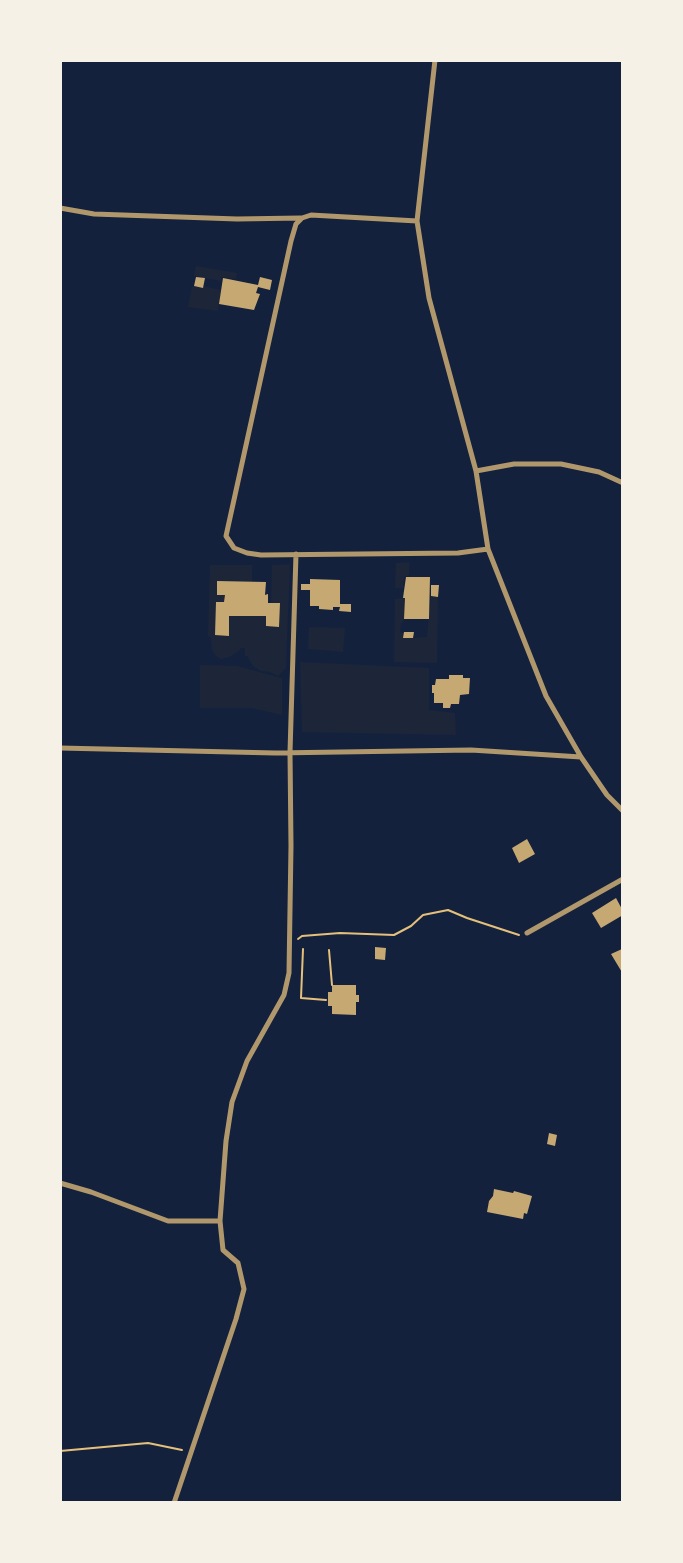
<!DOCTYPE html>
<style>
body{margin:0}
#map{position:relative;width:683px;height:1563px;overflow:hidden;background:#14213d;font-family:"Varela Round",sans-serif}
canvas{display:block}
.frame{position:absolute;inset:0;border:62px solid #f6f1e7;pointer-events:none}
</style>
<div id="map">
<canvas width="683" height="1563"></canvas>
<div class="frame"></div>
</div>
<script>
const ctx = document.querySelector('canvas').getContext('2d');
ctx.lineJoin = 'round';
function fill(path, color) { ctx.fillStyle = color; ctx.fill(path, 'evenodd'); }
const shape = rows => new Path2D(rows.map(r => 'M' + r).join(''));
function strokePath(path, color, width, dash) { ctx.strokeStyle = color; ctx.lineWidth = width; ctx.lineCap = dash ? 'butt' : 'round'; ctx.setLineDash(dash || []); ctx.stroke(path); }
fill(shape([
 [196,266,237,273,236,279,221,277,221,281,194,276],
 [194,286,203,288,203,286,221,290,218,311,188,307,192,287],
 [409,562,409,575,404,577,403,588,395,588,396,563],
 [290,564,286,668,278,676,270,672,261,671,253,666,247,656,245,656,245,648,241,648,239,651,229,657,221,659,216,656,212,650,211,638,208,636,210,565,252,565,252,582,265,582,265,594,268,594,268,603,271,603,272,565],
 [431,596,438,597,437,663,394,662,395,599,405,598,404,619,403,623,401,623,400,633,404,633,404,638,412,638,427,637],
 [309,627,345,628,343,652,308,649],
 [300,662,429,668,429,710,455,713,456,735,302,732],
 [200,665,237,666,282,678,282,715,252,708,200,708]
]), '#1d2539');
fill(shape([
 [196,277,205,278,203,288,194,286],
 [260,277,272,280,270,290,258,287,256,293,260,294,254,310,219,304,223,278,258,285],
 [406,577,430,577,429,619,404,619,405,598,403,598],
 [310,579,340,580,340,604,351,604,351,612,339,611,340,607,333,607,333,610,319,609,319,606,310,606,310,590,301,590,301,584,310,584],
 [217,581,266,582,265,595,268,594,268,603,280,603,279,627,266,626,266,616,229,616,229,636,215,635,216,602,224,602,225,595,217,595],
 [431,585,439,585,438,597,431,596],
 [404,632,414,632,413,638,403,638],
 [449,675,463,675,463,678,470,678,469,694,460,695,459,704,451,704,450,708,443,708,443,703,434,703,434,693,432,693,432,685,435,685,436,679,449,679],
 [527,839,535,854,519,863,512,848],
 [616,898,623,911,623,915,601,928,592,913],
 [375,947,386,948,385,960,375,959],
 [622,949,623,951,623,974,611,954],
 [332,985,356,985,356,995,359,995,359,1002,356,1002,356,1015,332,1014,332,1006,328,1006,328,992,332,992],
 [549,1133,557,1135,555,1146,547,1144],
 [494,1189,513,1193,514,1191,532,1196,527,1214,524,1213,523,1219,487,1212,489,1201,493,1196]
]), '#c6a872');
strokePath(shape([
 [298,939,302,936,340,933,394,935,411,926,423,915,448,910,467,918,519,935],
 [303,949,301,998,326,1000],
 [329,950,332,985],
 [60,1451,148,1443,182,1450]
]), '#e5c07b', 2);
strokePath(shape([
 [435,60,417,221,429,298,476,471],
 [60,208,94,214,237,219,301,218],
 [417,221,311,215,302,218,296,224,291,241,226,536,234,548,247,553,261,555,458,553,488,549,546,696,581,757],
 [488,549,476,471,514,464,561,464,599,472,623,483],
 [60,748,275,753,471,750,581,757,607,795,623,811],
 [527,933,623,879],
 [60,1183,91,1192,168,1221,220,1221],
 [174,1503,236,1319,244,1289,238,1263,223,1250,220,1221,226,1141,232,1102,247,1061,284,995,289,973,291,846,290,752,296,554]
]), '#b1986c', 5);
</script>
